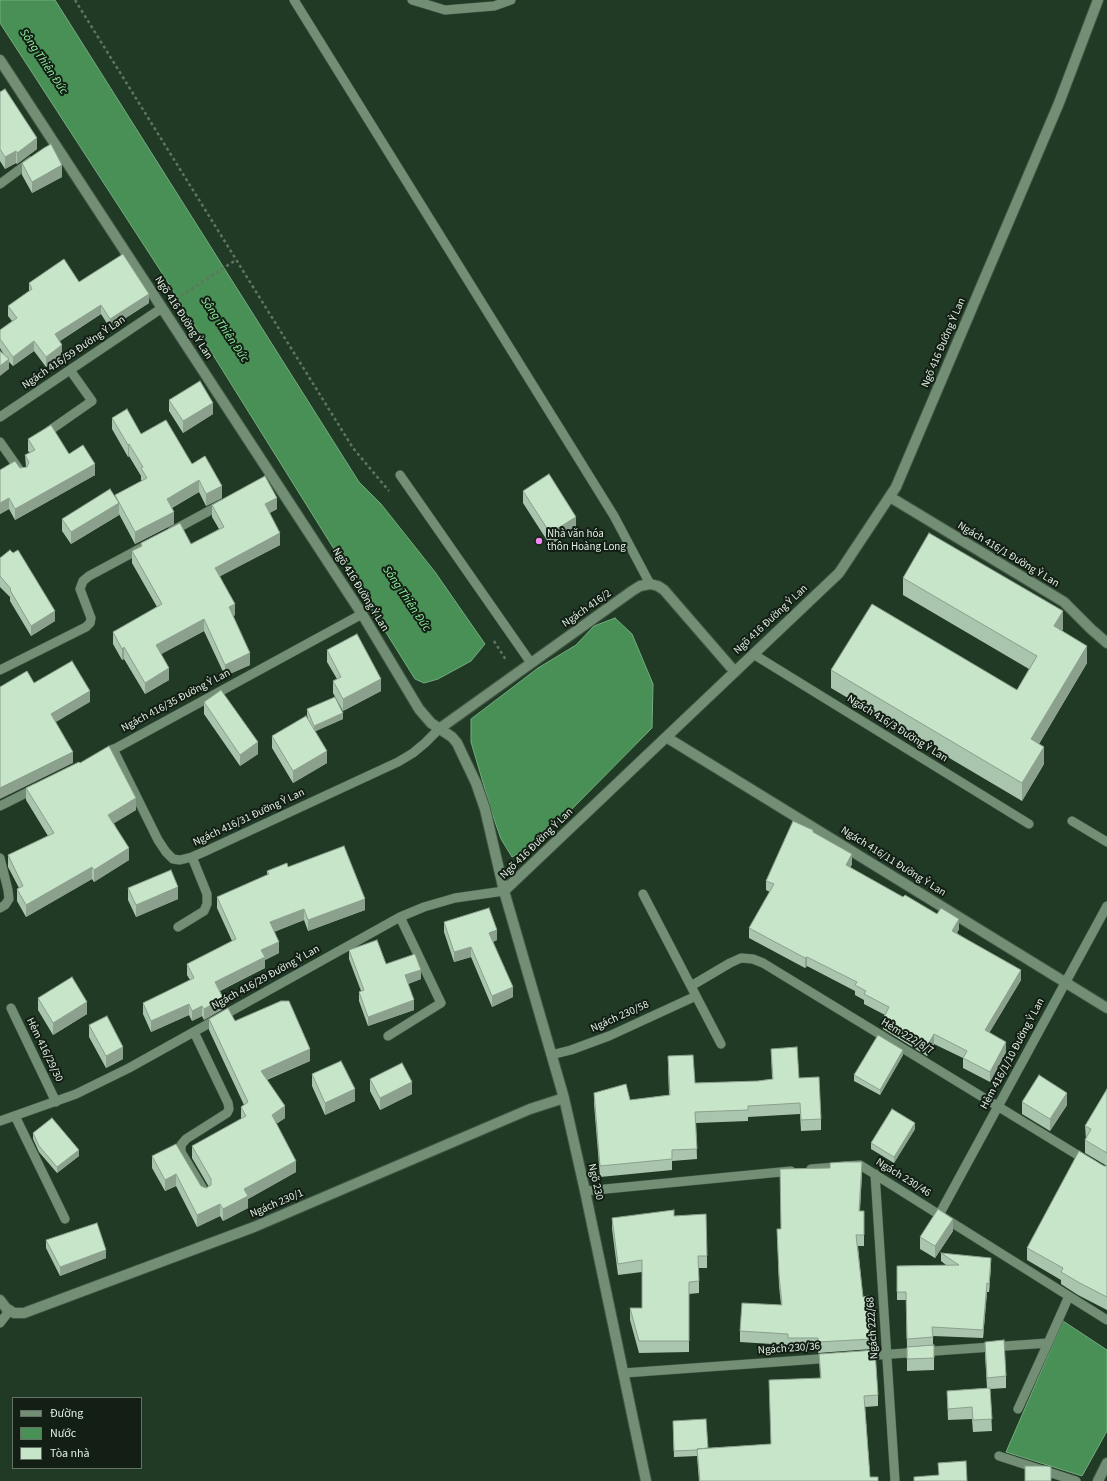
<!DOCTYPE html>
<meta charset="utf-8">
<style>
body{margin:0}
#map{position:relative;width:1107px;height:1481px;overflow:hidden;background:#213a25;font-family:"Source Sans 3",sans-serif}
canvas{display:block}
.legend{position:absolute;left:12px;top:1397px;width:130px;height:72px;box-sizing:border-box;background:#131e15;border:1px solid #657266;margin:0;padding:5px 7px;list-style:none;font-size:12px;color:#dfefe0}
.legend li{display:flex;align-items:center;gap:8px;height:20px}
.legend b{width:20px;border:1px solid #657266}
</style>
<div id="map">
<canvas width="1107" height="1481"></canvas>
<ul class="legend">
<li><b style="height:5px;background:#728e75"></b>Đường</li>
<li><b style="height:11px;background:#489055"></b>Nước</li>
<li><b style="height:11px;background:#c6e5c9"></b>Tòa nhà</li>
</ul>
</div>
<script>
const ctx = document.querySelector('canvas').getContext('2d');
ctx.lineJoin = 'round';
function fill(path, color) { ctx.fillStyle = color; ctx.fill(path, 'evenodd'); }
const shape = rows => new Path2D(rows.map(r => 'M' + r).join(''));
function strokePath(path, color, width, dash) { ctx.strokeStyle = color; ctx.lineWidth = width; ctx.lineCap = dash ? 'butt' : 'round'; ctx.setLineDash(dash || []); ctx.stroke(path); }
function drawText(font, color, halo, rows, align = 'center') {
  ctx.font = font + ' "Source Sans 3",sans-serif'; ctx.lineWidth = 4; ctx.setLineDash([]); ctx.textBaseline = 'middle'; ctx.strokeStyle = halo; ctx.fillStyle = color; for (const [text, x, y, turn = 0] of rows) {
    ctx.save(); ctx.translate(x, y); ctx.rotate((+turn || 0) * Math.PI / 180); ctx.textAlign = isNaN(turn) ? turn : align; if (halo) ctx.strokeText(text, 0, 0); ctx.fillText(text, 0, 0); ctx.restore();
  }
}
const water = shape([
 [0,0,55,0,359,482,381,504,435,572,485,644,471,661,438,679,424,683,415,679,162,273,0,23,0,0],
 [615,618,632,634,653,684,652,728,566,815,528,849,512,857,501,839,492,813,471,742,471,719,538,668,576,645,594,626,615,618],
 [1063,1321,1107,1350,1107,1431,1082,1476,1006,1452,1063,1321]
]);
fill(water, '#489055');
strokePath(water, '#75ac7f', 1);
const lane = shape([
 [294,0,614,516,650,584],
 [412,0,445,10,494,6,511,0],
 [0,184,31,161],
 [0,417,162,308],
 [49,431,92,401,70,370],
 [0,442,21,472],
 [400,475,531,663],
 [172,531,222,504],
 [753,654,1029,824],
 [0,670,86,627,90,623,91,618,80,589,83,581,89,576,143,547],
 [113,749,158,840,166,852,173,859,180,860,192,857,206,851,398,762,413,753,425,743,439,729],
 [109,752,362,614],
 [0,806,36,788],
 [1072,821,1107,842],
 [0,858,8,890,9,899,5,905,0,908],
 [643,894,721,1044],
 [178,927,204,911,207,904,207,894,192,857],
 [691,986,730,963,741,958,753,959,763,963,1107,1173],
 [11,1008,56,1102],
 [194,1032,228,1103,229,1109,227,1113,186,1139,181,1145,181,1152,205,1192],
 [388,1036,441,1003,400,917],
 [551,1055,571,1050,609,1036,696,996],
 [15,1116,65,1219],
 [0,1121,76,1094,129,1068,400,917,424,907,455,898,504,891],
 [811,1169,860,1165,1107,1320],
 [875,1174,895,1481],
 [585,1191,791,1171],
 [939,1215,1107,906],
 [0,1323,10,1310],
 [864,1356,1048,1343,1069,1296],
 [624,1373,832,1358],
 [1018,1409,1048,1343],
 [999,1456,1076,1481]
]);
const street = shape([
 [0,60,362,614,419,709,431,723,452,737,457,743,476,783,485,809,504,891,839,573,896,487,1059,103,1098,0],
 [890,497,1064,602,1091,629,1107,643],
 [439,729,632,591,640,586,650,584,658,586,664,590,735,672],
 [666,737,1107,1008],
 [504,891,564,1098,585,1191,646,1481],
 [0,1300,6,1308,14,1313,24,1313,254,1227,530,1109,564,1098],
 [1098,1481,1107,1463]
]);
strokePath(lane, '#405744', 10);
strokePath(street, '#405744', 12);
strokePath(shape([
 [75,0,353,448,389,491],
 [176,299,236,260],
 [494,641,506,660]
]), '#5f7562', 2.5, [3, 3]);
strokePath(lane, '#728e75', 9);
strokePath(street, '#728e75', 10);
fill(shape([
 [0,92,37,149,17,164,16,163,5,169,0,161],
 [22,163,62,177,32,193,22,175],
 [79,282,149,303,110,328,101,314,60,341,62,355,46,367,34,351,13,366,9,362,9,369,4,355,0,348,0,330,12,321,8,316,8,306,29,291,29,283],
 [169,400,213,414,183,433,169,411],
 [112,418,192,464,222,498,206,506,199,492,172,508,174,524,135,544,119,514,119,515,71,544,62,531,62,519,115,497,115,495,142,481,141,480,141,476,129,456,128,457,112,429],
 [28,439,69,454,95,475,15,520,9,509,0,514,0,470,26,467,25,455,30,453,28,451],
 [523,491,576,528,550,545,523,503],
 [212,505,277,509,269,513,280,545,220,576,235,615,233,616,250,665,225,676,204,631,161,654,169,680,145,694,124,659,122,660,113,644,113,632,157,607,132,563,132,551,141,547,141,543,191,544,219,529,212,517],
 [0,558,55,621,31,636,10,601,10,597,0,587],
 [903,578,1063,629,1062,630,1087,663,1039,744,1044,764,1022,801,831,688,831,670,1017,690,1029,669,903,595],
 [327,650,381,691,343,711,333,693,333,681,337,679,327,662],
 [204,702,258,754,240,766,204,714],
 [307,709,343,719,315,731,327,763,293,783,272,748,272,736,308,719,307,715],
 [80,763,136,810,114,823,129,860,94,882,92,879,26,917,17,901,17,889,19,888,8,867,8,855,48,836,26,800,26,788],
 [813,833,852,864,850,868,959,929,957,933,1021,980,989,1033,1006,1052,990,1082,963,1068,963,1058,934,1044,927,1056,883,1029,883,1019,885,1015,864,1004,864,1000,855,995,855,991,807,966,805,968,749,938,749,928,770,892,766,890,766,881],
 [288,867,365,910,308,931,304,920,274,932,279,953,265,960,265,968,220,991,223,1009,204,1020,202,1016,192,1021,189,1015,151,1032,143,1014,143,1003,190,980,187,975,187,964,232,941,217,908,217,897,267,875,267,871],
 [128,888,178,899,136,917,128,900],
 [444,922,497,940,493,942,513,997,492,1007,471,957,454,962,444,932],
 [349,950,421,979,408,984,414,1010,368,1026,359,1001,359,992,361,991,349,959],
 [38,998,87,1014,53,1035,38,1010],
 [209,1019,235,1021,310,1061,267,1080,285,1118,276,1124,296,1172,248,1199,248,1208,223,1221,220,1216,197,1227,176,1186,165,1191,152,1168,152,1156,201,1186,206,1188,209,1187,192,1158,192,1146,241,1119,241,1107,244,1105,209,1030],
 [89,1025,123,1059,106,1068,89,1037],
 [771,1049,799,1078,821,1119,821,1130,801,1131,800,1114,748,1117,748,1121,696,1123,697,1159,672,1161,672,1170,600,1177,594,1104,594,1093,630,1100,669,1095,668,1067,668,1056,695,1083,758,1081,772,1079],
 [903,1055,880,1095,854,1081,854,1075],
 [312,1074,355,1101,325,1115,312,1086],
 [370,1079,412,1094,380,1110,370,1091],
 [1107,1089,1107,1310,1078,1295,1061,1284,1061,1280,1027,1260,1027,1248,1104,1166,1107,1166,1085,1153,1085,1140,1086,1139,1085,1126],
 [1022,1102,1067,1105,1050,1131,1022,1114],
 [915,1129,894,1163,871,1149,871,1143],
 [33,1133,79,1156,57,1173,39,1152,33,1139],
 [830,1168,862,1173,860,1211,864,1211,864,1246,858,1246,863,1297,872,1339,872,1349,818,1353,818,1349,788,1349,788,1345,740,1342,740,1331,781,1305,779,1286,777,1229,780,1229],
 [674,1216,707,1256,707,1268,699,1268,699,1293,689,1294,689,1352,639,1353,630,1320,630,1308,642,1308,642,1272,618,1275,612,1229,612,1218],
 [953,1231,935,1258,920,1249,920,1237],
 [46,1240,106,1258,60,1276,46,1248],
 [941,1253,991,1266,989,1292,987,1292,983,1338,933,1336,933,1345,907,1347,906,1300,897,1300,897,1266,946,1265,941,1261],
 [985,1342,1006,1376,1006,1388,990,1389,992,1431,973,1432,972,1419,948,1420,947,1391,987,1388,985,1354],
 [907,1347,934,1358,934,1370,907,1371],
 [819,1354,878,1395,878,1406,865,1407,870,1477,878,1481,699,1481,697,1456,674,1457,673,1421,708,1448,771,1444,820,1378]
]), '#aac5ad');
fill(shape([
 [37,138,37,149,17,164,17,153],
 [16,151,16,163,5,169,5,157],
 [62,165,62,177,32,193,32,182],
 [149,294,149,303,110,328,110,319],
 [101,305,101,314,55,344,55,334],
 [34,341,34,351,13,366,13,357],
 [62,345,62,355,46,367,46,357],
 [9,359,9,369,0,376,0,366],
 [213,403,213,414,183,433,183,421],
 [129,444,129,456,128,457,128,445],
 [95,464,95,475,15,520,15,509],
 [199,480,199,492,167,510,167,499],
 [222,486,222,498,206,506,206,494],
 [9,498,9,509,0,514,0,503],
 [277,498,277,509,265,516,265,504],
 [119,503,119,515,71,544,71,532],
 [174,512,174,524,135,544,135,532],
 [576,517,576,528,550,545,550,533],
 [280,533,280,545,215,579,215,568],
 [235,604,235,615,229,618,229,607],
 [55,611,55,621,31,636,31,626],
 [1063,611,1063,629,1054,643,1054,626],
 [204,619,204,631,156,657,156,645],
 [1087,646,1087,663,1031,757,1031,739],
 [124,647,124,659,122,660,122,649],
 [250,653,250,665,225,676,225,665],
 [169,668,169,680,145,694,145,683],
 [381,679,381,691,343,711,343,699],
 [90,691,90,702,51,725,51,714],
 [343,713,343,719,314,732,314,726],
 [258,742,258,754,240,766,240,755],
 [1044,747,1044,764,1022,801,1022,783],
 [327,751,327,763,293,783,293,771],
 [73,752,73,763,0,799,0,788],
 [136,798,136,810,108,827,108,815],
 [129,848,129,860,94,882,94,870],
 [852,854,852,864,846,875,846,865],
 [92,867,92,879,26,917,26,905],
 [178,887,178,899,136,917,136,905],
 [365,899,365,910,308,931,308,920],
 [304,909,304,920,270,933,270,922],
 [959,919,959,929,952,940,952,931],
 [497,930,497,940,489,943,489,933],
 [279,942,279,953,265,960,265,968,215,993,215,982,261,950],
 [471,947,471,957,454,962,454,952],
 [807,957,807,966,805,968,805,958],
 [421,970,421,979,405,985,405,975],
 [1021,970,1021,980,985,1040,985,1030],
 [513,987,513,997,492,1007,492,996],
 [223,998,223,1009,204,1020,204,1009],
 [414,1000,414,1010,368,1026,368,1017],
 [87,1002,87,1014,53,1035,53,1023],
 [189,1004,189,1015,151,1032,151,1021],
 [202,1006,202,1016,192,1021,192,1011],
 [934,1034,934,1044,927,1056,927,1046],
 [1006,1042,1006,1052,990,1082,990,1072],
 [123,1047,123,1059,106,1068,106,1056],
 [310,1049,310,1061,261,1082,261,1071],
 [903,1050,903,1055,880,1095,880,1090],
 [412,1082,412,1094,380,1110,380,1098],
 [355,1089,355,1101,325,1115,325,1103],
 [1067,1093,1067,1105,1050,1131,1050,1119],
 [285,1106,285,1118,272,1127,272,1115],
 [915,1123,915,1129,894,1163,894,1157],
 [79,1150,79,1156,57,1173,57,1167],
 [296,1161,296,1172,248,1199,248,1208,223,1221,223,1209,244,1189],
 [862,1162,862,1173,859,1222,859,1211],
 [176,1174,176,1186,165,1191,165,1180],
 [220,1204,220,1216,197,1227,197,1215],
 [953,1219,953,1231,935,1258,935,1246],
 [106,1250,106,1258,60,1276,60,1267],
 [991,1258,991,1266,989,1292,989,1284],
 [987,1283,987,1292,983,1338,983,1330]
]), '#8ba08d');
const building = shape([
 [5,89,37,138,17,153,16,151,5,157,0,149,0,92,5,89],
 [51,144,62,165,32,182,22,163,44,148,51,144],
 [123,254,149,294,110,319,101,305,55,334,62,345,46,357,34,341,13,357,0,339,0,330,17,318,8,306,32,289,29,283,64,259,79,282,123,254],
 [0,351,9,359,0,366,0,351],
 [200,381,213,403,183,421,169,400,200,381],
 [127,409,141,434,166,420,192,464,205,456,222,486,206,494,199,480,167,499,174,512,135,532,115,495,147,478,141,468,143,467,129,444,128,445,112,418,127,409],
 [51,425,69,454,83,445,95,464,15,509,9,498,0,503,0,470,15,461,20,468,27,467,29,462,25,455,35,450,28,439,51,425],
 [549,474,576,517,550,533,523,491,549,474],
 [265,476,277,498,265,504,280,533,215,568,235,604,229,607,250,653,225,665,204,619,156,645,169,668,145,683,124,647,122,649,113,632,162,604,132,551,142,546,141,543,180,523,191,544,224,527,212,505,265,476],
 [110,489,119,503,71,532,62,519,110,489],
 [929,533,1063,611,1054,626,1087,646,1031,739,1044,747,1022,783,831,670,872,604,1017,690,1037,656,903,578,929,533],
 [10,550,13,553,18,550,55,611,31,626,10,590,11,589,0,576,0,558,10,550],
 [357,634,381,679,343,699,333,681,341,677,327,650,357,634],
 [72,661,90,691,51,714,73,752,0,788,0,687,27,671,34,683,72,661],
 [221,690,258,742,240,755,204,702,221,690],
 [335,697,343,713,314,726,307,709,335,697],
 [306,716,327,751,293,771,272,736,306,716],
 [109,746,136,798,108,815,129,848,94,870,92,867,26,905,17,889,23,886,8,855,54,833,26,788,79,762,80,763,109,746],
 [793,821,813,830,813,832,852,854,846,865,903,897,905,895,937,914,941,908,959,919,952,931,1021,970,985,1030,1006,1042,990,1072,963,1058,967,1051,934,1034,927,1046,883,1019,889,1007,864,994,866,991,855,985,857,982,807,957,805,958,749,928,774,884,766,881,793,821],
 [344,846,365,899,308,920,304,909,270,922,279,942,261,950,265,957,215,982,223,998,204,1009,202,1006,192,1011,189,1004,151,1021,143,1003,194,978,187,964,236,939,217,897,269,874,267,871,287,863,288,867,344,846],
 [171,870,178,887,136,905,128,888,171,870],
 [489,908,497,930,489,933,513,987,492,996,471,947,454,952,444,922,489,908],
 [377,940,386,964,415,954,421,970,405,975,414,1000,368,1017,359,992,364,990,349,950,377,940],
 [72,977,87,1002,53,1023,38,998,72,977],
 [281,1001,289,1001,310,1049,261,1071,285,1106,272,1115,296,1161,244,1189,248,1196,223,1209,220,1204,197,1215,176,1174,165,1180,152,1156,176,1144,201,1186,206,1188,211,1185,211,1179,192,1146,246,1116,241,1107,248,1102,209,1019,228,1008,235,1021,281,1001],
 [107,1016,123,1047,106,1056,89,1025,107,1016],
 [878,1035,903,1050,880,1090,854,1075,878,1035],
 [797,1047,799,1078,819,1077,821,1119,801,1120,800,1103,748,1106,748,1110,695,1112,697,1149,672,1150,672,1159,600,1166,594,1093,626,1084,630,1100,670,1095,668,1056,693,1055,695,1083,758,1081,773,1079,771,1049,797,1047],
 [341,1061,355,1089,325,1103,312,1074,341,1061],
 [402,1063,412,1082,380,1098,370,1079,402,1063],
 [1039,1075,1067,1093,1050,1119,1022,1102,1039,1075],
 [1107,1089,1107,1153,1085,1140,1091,1129,1085,1126,1107,1089],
 [892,1109,915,1123,894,1157,871,1143,892,1109],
 [52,1118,79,1150,57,1167,39,1146,33,1133,52,1118],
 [1079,1151,1104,1166,1107,1166,1107,1297,1078,1282,1061,1272,1063,1268,1027,1248,1079,1151],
 [844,1162,862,1162,859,1211,864,1211,864,1235,856,1235,863,1297,869,1296,872,1339,818,1342,818,1338,788,1338,788,1334,740,1331,742,1303,782,1305,779,1275,777,1229,781,1229,780,1169,830,1168,830,1163,844,1162],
 [938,1209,953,1219,935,1246,920,1237,938,1209],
 [674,1210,674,1216,706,1214,707,1256,698,1256,699,1281,689,1282,689,1341,639,1341,630,1308,642,1308,642,1260,618,1264,612,1218,674,1210],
 [97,1223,106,1250,60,1267,46,1240,97,1223],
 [941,1253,991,1258,989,1284,987,1283,983,1330,932,1327,933,1337,907,1339,906,1292,897,1292,897,1266,959,1265,941,1253],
 [1004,1340,1006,1376,987,1378,985,1342,1004,1340],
 [934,1345,934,1358,907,1359,907,1347,934,1345],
 [875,1350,878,1395,864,1396,870,1477,878,1477,878,1481,700,1481,697,1449,771,1444,769,1380,821,1378,819,1354,875,1350],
 [990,1388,992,1419,973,1420,972,1407,948,1409,947,1391,990,1388],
 [706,1419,708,1448,697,1449,697,1450,674,1451,673,1421,706,1419],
 [966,1461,967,1481,914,1481,914,1477,939,1475,938,1463,966,1461],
 [1025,1466,1046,1466,1051,1467,1051,1481,1025,1481,1025,1466]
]);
fill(building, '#c6e5c9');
strokePath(building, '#8ba08d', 1);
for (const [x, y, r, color] of [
 [539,541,4,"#f38af1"]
]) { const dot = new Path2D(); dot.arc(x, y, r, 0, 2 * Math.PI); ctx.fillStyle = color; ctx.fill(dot); strokePath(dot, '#131e15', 1.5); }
drawText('11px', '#dfefe0', '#131e15', [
 ["Ngõ 416 Đường Ỷ Lan",183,318,57],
 ["Ngõ 416 Đường Ỷ Lan",944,343,-67],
 ["Ngách 416/59 Đường Ỷ Lan",74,353,-34],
 ["Ngách 416/1 Đường Ỷ Lan",1008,555,31],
 ["Ngõ 416 Đường Ỷ Lan",360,590,58],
 ["Ngách 416/2",587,609,-35],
 ["Ngõ 416 Đường Ỷ Lan",771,620,-43],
 ["Ngách 416/35 Đường Ỷ Lan",176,701,-28],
 ["Ngách 416/3 Đường Ỷ Lan",897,729,32],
 ["Ngách 416/31 Đường Ỷ Lan",249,818,-25],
 ["Ngõ 416 Đường Ỷ Lan",537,844,-44],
 ["Ngách 416/11 Đường Ỷ Lan",893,862,32],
 ["Ngách 416/29 Đường Ỷ Lan",266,978,-29],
 ["Ngách 230/58",620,1017,-24],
 ["Hẻm 222/8/7",907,1037,31],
 ["Hẻm 416/29/30",44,1050,64],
 ["Hẻm 416/1/10 Đường Ỷ Lan",1013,1054,-62],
 ["Ngách 230/46",903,1178,32],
 ["Ngõ 230",595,1182,77],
 ["Ngách 230/1",277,1204,-23],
 ["Ngách 222/68",873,1328,-94],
 ["Ngách 230/36",789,1349,-4]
]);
drawText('11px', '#dfefe0', '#131e15', [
 ["Nhà văn hóa",547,535],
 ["thôn Hoàng Long",547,548]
], 'left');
drawText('italic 12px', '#8ff09e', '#131e15', [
 ["Sông Thiên Đức",43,62,56],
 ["Sông Thiên Đức",224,330,56],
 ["Sông Thiên Đức",406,599,56]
]);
</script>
